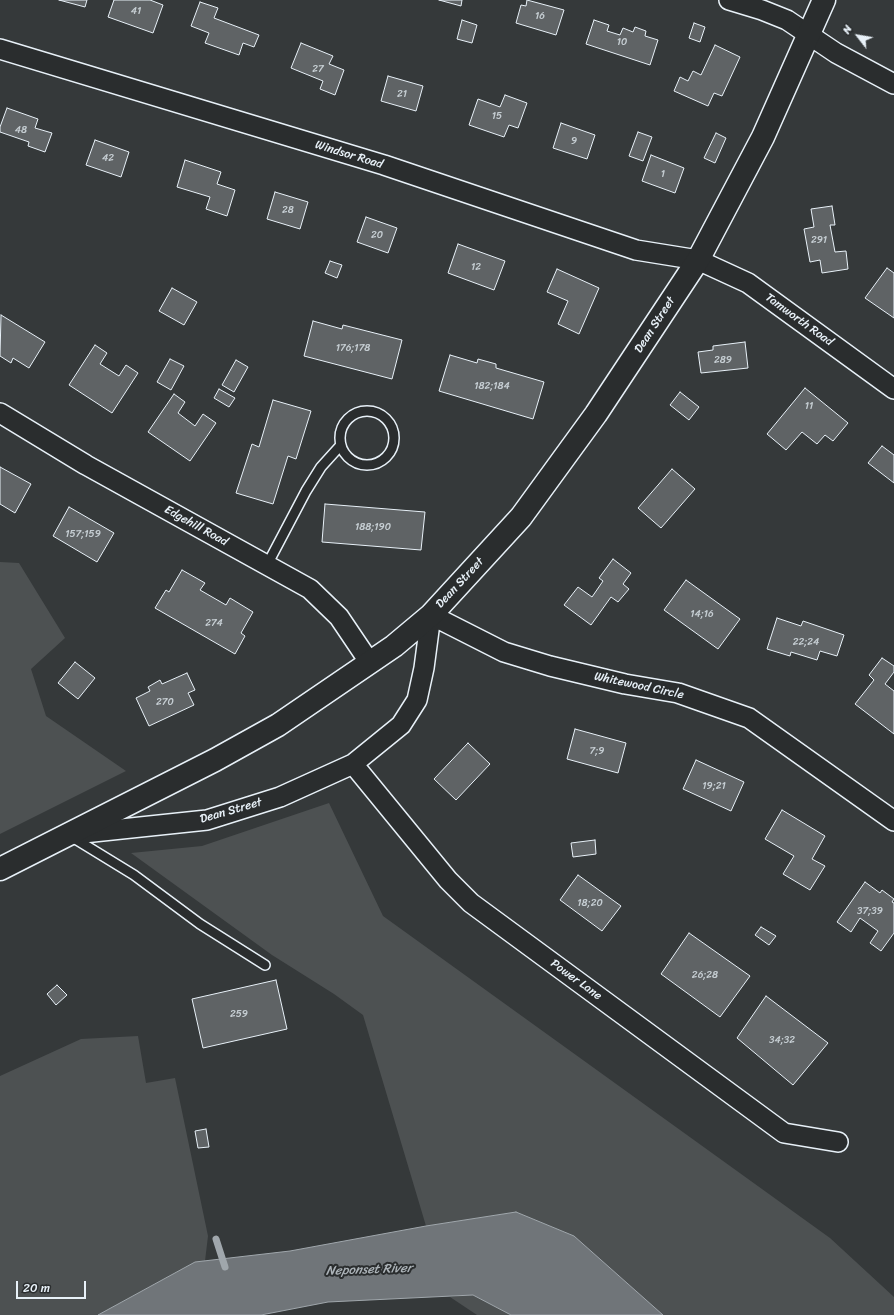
<!DOCTYPE html>
<style>
body{margin:0}
#map{position:relative;width:894px;height:1315px;overflow:hidden;background:#35393a;font-family:Sriracha,sans-serif}
canvas{display:block}
.north{position:absolute;left:838px;top:16px;width:40px;height:40px;-webkit-text-stroke:3px #2a2d2e;paint-order:stroke;rotate:301deg;font-size:11px;font-weight:700;line-height:16px;text-align:center;color:#e8f1f8}
.north::after{content:'';display:block;margin:auto;width:14px;height:18px;background:#e8f1f8;clip-path:polygon(50% 0,100% 100%,50% 72%,0 100%)}
.scale{position:absolute;left:16px;top:1281px;width:70px;height:18px;box-sizing:border-box;border:2px solid #e8f1f8;border-top:0;padding-left:5px;font-size:12px;line-height:14px;white-space:nowrap;color:#e8f1f8;-webkit-text-stroke:3px #2a2d2e;paint-order:stroke}
</style>
<div id="map">
<canvas width="894" height="1315"></canvas>
<div class="north">N</div>
<div class="scale">20 m</div>
</div>
<script>
const ctx = document.querySelector('canvas').getContext('2d');
ctx.lineJoin = 'round';
function fill(path, color) { ctx.fillStyle = color; ctx.fill(path, 'evenodd'); }
const shape = rows => new Path2D(rows.map(r => 'M' + r).join(''));
function strokePath(path, color, width, dash) { ctx.strokeStyle = color; ctx.lineWidth = width; ctx.lineCap = dash ? 'butt' : 'round'; ctx.setLineDash(dash || []); ctx.stroke(path); }
function drawText(font, color, halo, rows, align = 'center') {
  ctx.font = font + ' Sriracha,sans-serif'; ctx.lineWidth = 4; ctx.setLineDash([]); ctx.textBaseline = 'middle'; ctx.strokeStyle = halo; ctx.fillStyle = color; for (const [text, x, y, turn = 0] of rows) {
    ctx.save(); ctx.translate(x, y); ctx.rotate((+turn || 0) * Math.PI / 180); ctx.textAlign = isNaN(turn) ? turn : align; if (halo) ctx.strokeText(text, 0, 0); ctx.fillText(text, 0, 0); ctx.restore();
  }
}
fill(shape([
 [0,562,19,563,65,638,31,669,46,716,126,771,0,834],
 [329,803,383,916,830,1238,894,1297,894,1315,663,1315,574,1236,516,1212,426,1226,363,1015,334,994,272,955,131,853,202,846],
 [138,1036,146,1083,175,1078,208,1236,205,1261,195,1262,98,1315,0,1315,0,1076,81,1039],
 [473,1295,511,1315,477,1315,450,1297]
]), '#4d5152');
const water = shape([
 [516,1212,574,1236,663,1315,511,1315,473,1295,328,1302,261,1315,98,1315,195,1262,290,1251,426,1226,516,1212]
]);
fill(water, '#707579');
strokePath(water, '#a0a7ac', 1);
strokePath(shape([
 [216,1239,225,1267]
]), '#a0a7ac', 7);
const building = shape([
 [59,0,87,0,85,7,59,0],
 [114,0,150,0,163,5,153,33,108,17,114,0],
 [439,0,462,0,461,6,439,0],
 [527,0,564,10,556,35,516,23,521,5,526,6,527,0],
 [200,2,218,8,214,18,259,35,254,47,243,43,239,55,205,43,209,33,191,26,200,2],
 [462,20,477,25,472,43,457,39,462,20],
 [594,20,609,25,607,31,620,35,623,28,633,32,635,27,646,31,645,36,658,40,650,65,586,44,594,20],
 [694,23,705,27,700,42,689,38,694,23],
 [301,43,333,56,329,64,344,70,335,95,320,89,323,81,291,68,301,43],
 [715,45,740,57,722,96,714,93,708,106,674,91,680,77,688,81,693,71,701,75,715,45],
 [388,76,423,86,416,111,381,101,388,76],
 [505,95,527,103,518,128,509,125,504,137,469,125,478,99,500,107,505,95],
 [7,108,38,119,35,128,52,133,45,152,28,146,29,142,0,132,0,127,7,108],
 [561,123,595,135,587,159,553,148,561,123],
 [638,132,652,137,643,161,629,156,638,132],
 [716,133,726,138,715,163,704,158,716,133],
 [95,140,129,152,121,177,86,165,95,140],
 [651,155,684,168,675,193,642,181,651,155],
 [185,160,221,172,217,184,235,190,227,216,206,209,210,197,177,187,185,160],
 [275,192,308,202,300,229,267,219,275,192],
 [832,206,835,225,830,225,835,252,846,251,848,269,822,273,820,260,810,262,804,229,814,227,811,209,832,206],
 [366,217,397,228,388,253,357,242,366,217],
 [458,244,505,261,494,290,448,273,458,244],
 [330,261,342,265,337,278,325,273,330,261],
 [887,268,894,273,894,318,865,298,887,268],
 [557,269,599,288,579,334,558,324,568,301,547,292,557,269],
 [172,288,197,302,184,325,159,311,172,288],
 [1,315,45,342,29,368,13,358,11,363,0,356,1,315],
 [313,321,342,329,343,325,402,340,392,379,304,356,313,321],
 [745,342,748,368,701,373,698,352,713,350,713,346,745,342],
 [95,345,107,353,100,364,119,376,126,365,138,373,112,413,69,385,95,345],
 [450,355,477,363,478,359,496,364,496,368,544,382,533,419,439,391,450,355],
 [170,359,184,366,171,390,157,382,170,359],
 [236,360,248,367,234,392,222,385,236,360],
 [805,388,848,423,833,441,825,435,817,444,802,432,786,450,767,434,805,388],
 [219,389,235,398,229,407,214,398,219,389],
 [680,392,699,407,689,420,670,405,680,392],
 [174,394,185,402,178,413,195,426,203,414,216,423,190,461,148,432,174,394],
 [273,400,311,411,296,459,288,456,273,504,236,493,252,444,259,447,273,400],
 [882,446,894,455,894,483,868,463,882,446],
 [0,467,31,484,15,513,0,504,0,467],
 [672,469,695,489,661,528,638,508,672,469],
 [325,504,425,512,421,550,322,542,325,504],
 [69,507,114,533,97,562,53,536,69,507],
 [613,559,631,573,623,584,629,589,618,602,611,597,591,625,564,605,578,587,592,597,603,581,599,578,613,559],
 [182,570,205,583,200,590,226,605,230,598,253,612,241,633,245,636,235,654,155,608,166,590,169,592,182,570],
 [686,580,740,619,718,649,664,610,686,580],
 [777,618,801,626,803,621,844,635,837,656,820,651,817,660,791,652,790,656,767,649,777,618],
 [882,658,894,666,894,672,885,684,894,691,894,734,855,704,874,680,869,675,882,658],
 [75,662,95,678,78,699,58,683,75,662],
 [187,673,195,690,188,693,194,705,149,726,136,698,150,691,148,687,160,680,162,684,187,673],
 [575,729,626,743,618,773,567,759,575,729],
 [468,743,490,764,456,800,434,779,468,743],
 [696,760,744,782,731,811,683,789,696,760],
 [782,810,825,836,812,859,825,866,810,890,783,874,794,856,765,839,782,810],
 [595,840,596,854,573,857,571,843,595,840],
 [578,875,621,906,602,931,560,900,578,875],
 [865,882,880,893,882,890,894,899,892,902,894,903,894,933,881,951,870,943,878,931,860,918,851,932,837,922,865,882],
 [761,927,776,936,769,945,755,935,761,927],
 [689,933,750,976,720,1017,661,974,689,933],
 [276,980,287,1029,203,1048,192,999,276,980],
 [57,985,67,995,56,1005,47,994,57,985],
 [766,996,828,1043,793,1085,737,1038,766,996],
 [206,1129,209,1147,198,1148,195,1131,206,1129]
]);
fill(building, '#5f6365');
strokePath(building, '#e8f1f8', 1);
const service = shape([
 '340 438a27 27 0 1 1 54 0a27 27 0 1 1-54 0Z',
 [267,565,306,491,321,467,340,446],
 [72,837,134,875,200,924,265,965]
]);
const minor = shape([
 [729,0,762,10,787,20,836,53,894,84],
 [0,49,384,165,636,250,698,260,748,283,894,389],
 [0,413,86,465,310,589,339,617,370,663],
 [353,764,448,880,471,903,784,1133,838,1142],
 [74,834,207,820,280,797,353,764,401,725,417,700,424,668,431,615,504,652,550,666,625,684,678,693,749,718,894,821]
]);
const secondary = shape([
 [0,869,215,760,278,725,394,646,431,615,521,517,596,414,698,260,763,137,824,0]
]);
strokePath(service, '#e8f1f8', 12);
strokePath(minor, '#e8f1f8', 22);
strokePath(secondary, '#e8f1f8', 25);
strokePath(service, '#2a2d2e', 9);
strokePath(minor, '#2a2d2e', 19);
strokePath(secondary, '#2a2d2e', 22);
drawText('10px', '#c6ced3', null, [
 ["41",136,11],
 ["16",540,16],
 ["10",622,42],
 ["27",318,69],
 ["21",402,94],
 ["15",497,116],
 ["48",21,130],
 ["9",574,141],
 ["42",108,158],
 ["1",663,174],
 ["28",288,210],
 ["20",377,235],
 ["291",819,240],
 ["12",476,267],
 ["176;178",353,348],
 ["289",723,360],
 ["182;184",492,386],
 ["11",809,406],
 ["188;190",373,527],
 ["157;159",83,534],
 ["14;16",702,614],
 ["274",214,623],
 ["22;24",806,642],
 ["270",165,702],
 ["7;9",597,751],
 ["19;21",714,786],
 ["18;20",590,903],
 ["37;39",870,911],
 ["26;28",705,975],
 ["259",239,1014],
 ["34;32",782,1040]
]);
drawText('12px', '#e8f1f8', '#2a2d2e', [
 ["Windsor Road",349,155,17],
 ["Tamworth Road",799,320,36],
 ["Dean Street",655,325,-57],
 ["Edgehill Road",196,526,29],
 ["Dean Street",460,583,-47],
 ["Whitewood Circle",639,686,12],
 ["Dean Street",231,811,-16],
 ["Power Lane",576,980,36]
]);
drawText('italic 13px', '#acb3b8', '#2a2d2e', [
 ["Neponset River",369,1270,-2]
]);
</script>
